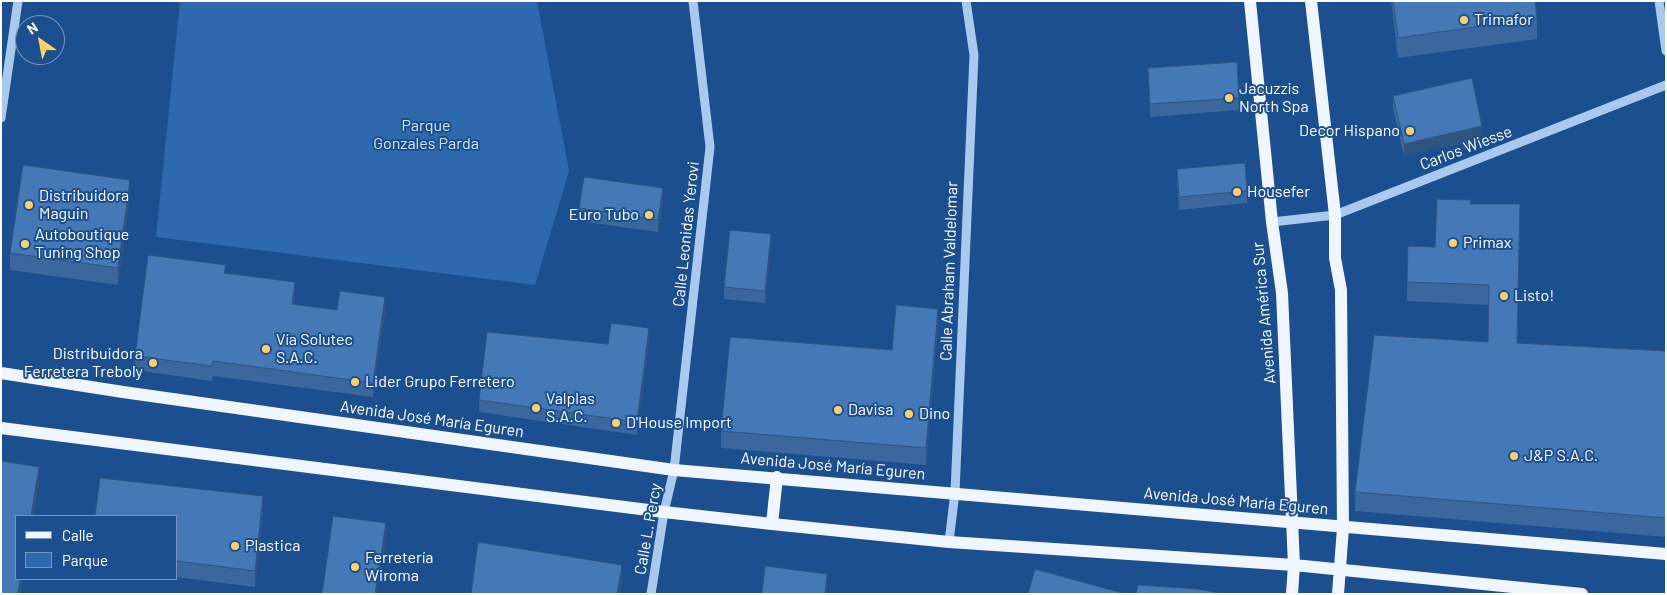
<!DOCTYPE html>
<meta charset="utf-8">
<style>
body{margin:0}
#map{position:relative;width:1667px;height:595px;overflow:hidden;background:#1b4f8f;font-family:Barlow,sans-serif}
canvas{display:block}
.frame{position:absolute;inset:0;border:2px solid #fff;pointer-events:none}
.legend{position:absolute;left:15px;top:515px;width:162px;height:65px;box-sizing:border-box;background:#1b4f8f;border:1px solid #7695bc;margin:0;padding:6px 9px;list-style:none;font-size:15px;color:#fff}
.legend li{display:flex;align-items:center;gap:10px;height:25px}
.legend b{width:25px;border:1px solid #7695bc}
.north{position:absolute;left:15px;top:15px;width:50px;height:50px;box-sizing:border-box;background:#1b4f8f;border:1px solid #7695bc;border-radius:50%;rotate:327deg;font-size:14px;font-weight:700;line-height:20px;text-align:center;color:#fff}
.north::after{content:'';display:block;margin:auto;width:18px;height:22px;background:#ffd166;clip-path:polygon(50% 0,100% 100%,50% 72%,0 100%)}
</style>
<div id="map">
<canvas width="1667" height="595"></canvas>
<div class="frame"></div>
<ul class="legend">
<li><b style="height:6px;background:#f0f6ff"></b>Calle</li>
<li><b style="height:14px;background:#2e69ad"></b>Parque</li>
</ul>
<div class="north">N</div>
</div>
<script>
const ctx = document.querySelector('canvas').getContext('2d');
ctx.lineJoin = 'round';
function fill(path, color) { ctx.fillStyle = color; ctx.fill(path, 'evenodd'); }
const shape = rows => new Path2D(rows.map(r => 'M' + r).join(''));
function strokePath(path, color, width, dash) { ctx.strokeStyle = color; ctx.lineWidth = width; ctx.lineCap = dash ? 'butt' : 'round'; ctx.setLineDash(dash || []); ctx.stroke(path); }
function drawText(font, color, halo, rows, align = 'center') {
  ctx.font = font + ' Barlow,sans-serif'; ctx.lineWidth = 4; ctx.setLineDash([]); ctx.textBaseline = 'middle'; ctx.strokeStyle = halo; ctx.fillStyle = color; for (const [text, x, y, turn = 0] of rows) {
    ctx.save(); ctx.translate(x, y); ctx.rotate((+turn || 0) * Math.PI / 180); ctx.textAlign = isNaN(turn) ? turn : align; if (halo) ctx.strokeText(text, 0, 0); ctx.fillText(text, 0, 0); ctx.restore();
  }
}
fill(shape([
 [180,1,537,1,569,171,535,285,156,237]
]), '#2e69ad');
strokePath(shape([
 [1659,1,1666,51],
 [1,118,18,1],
 [1272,222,1335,215,1666,85],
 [949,542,955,492,974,55,966,1],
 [651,594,664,512,674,470,710,147,693,1]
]), '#a9c9ee', 9);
strokePath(shape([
 [1250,1,1272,222,1282,293,1294,565,1292,594],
 [1311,1,1335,215,1335,258,1341,290,1343,528,1338,594],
 [1,373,123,392,674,470,1666,554],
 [1,428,664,512,772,524,949,542,1294,565,1582,594],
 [772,524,777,477]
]), '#f0f6ff', 12);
fill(shape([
 [1391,1,1535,1,1537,18,1537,39,1398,58],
 [1148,68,1239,98,1239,110,1150,117],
 [1393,96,1482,139,1404,156,1393,109],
 [1177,169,1247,191,1247,203,1179,210,1177,181],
 [130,197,118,285,10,270,10,253],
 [663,201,658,232,579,221,579,208],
 [1471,204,1518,343,1666,351,1666,537,1355,511,1355,492,1488,342,1489,305,1407,301,1407,282],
 [771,246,765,303,724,299,724,287],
 [226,273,295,297,294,305,337,310,385,311,373,397,213,376,212,381,135,370,135,356],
 [938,326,926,465,721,448,721,431,892,350],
 [649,340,637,435,479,412,479,400,608,344],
 [263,511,255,587,176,577,176,516]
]), '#3a679d');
fill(shape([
 [1482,126,1482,139,1404,156,1404,144],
 [130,180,130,197,118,285,118,268],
 [663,188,663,201,658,232,658,220],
 [771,234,771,246,765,303,765,291],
 [295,282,295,297,292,319,292,304],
 [385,297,385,311,373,397,373,383],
 [938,309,938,326,926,465,926,448],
 [649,328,649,340,637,435,637,422],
 [39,467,39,484,34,516,31,516],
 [263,496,263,511,255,587,255,571],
 [386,523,386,540,377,594,375,594],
 [622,565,622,582,620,594,617,594],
 [827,574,827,594,825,594],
 [20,579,23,579,21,594,18,594]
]), '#305480');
const building = shape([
 [1393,1,1535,1,1537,18,1398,38,1393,1],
 [1237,62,1239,98,1150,104,1148,68,1237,62],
 [1472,78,1482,126,1404,144,1393,96,1472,78],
 [1245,163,1247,191,1179,197,1177,169,1245,163],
 [23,165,130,180,118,268,10,253,23,165],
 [584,177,663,188,658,220,579,208,584,177],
 [1437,199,1471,200,1470,204,1520,204,1517,343,1666,351,1666,518,1355,492,1374,335,1488,342,1489,285,1407,282,1408,246,1435,247,1437,199],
 [730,230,771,234,765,291,724,287,730,230],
 [148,255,226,265,224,273,295,282,292,304,337,310,340,291,385,297,373,383,213,361,212,366,135,356,148,255],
 [896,305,938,309,926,448,721,431,730,337,892,350,896,305],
 [611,323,649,328,637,422,479,400,487,332,608,344,611,323],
 [1,461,39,467,31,516,16,516,16,579,20,579,18,594,1,594,1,461],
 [100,478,263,496,255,571,176,561,176,516,95,516,100,478],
 [333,516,386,523,375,594,322,594,333,516],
 [478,542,622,565,617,594,471,594,478,542],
 [765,566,827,574,825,594,762,594,765,566],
 [1035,569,1126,594,1028,594,1035,569],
 [1138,585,1198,589,1224,594,1136,594,1138,585]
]);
fill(building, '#4478b7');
strokePath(building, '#305480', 1);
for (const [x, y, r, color] of [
 [1464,20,5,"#ffd166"],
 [1229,98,5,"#ffd166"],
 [1410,131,5,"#ffd166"],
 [1237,192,5,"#ffd166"],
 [29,205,5,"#ffd166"],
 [649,215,5,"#ffd166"],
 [1453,243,5,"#ffd166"],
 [25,244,5,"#ffd166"],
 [1504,296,5,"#ffd166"],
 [266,349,5,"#ffd166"],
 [153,363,5,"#ffd166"],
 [355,382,5,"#ffd166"],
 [536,408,5,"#ffd166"],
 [838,410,5,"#ffd166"],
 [909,414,5,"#ffd166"],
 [616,423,5,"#ffd166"],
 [1514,456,5,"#ffd166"],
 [235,546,5,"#ffd166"],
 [355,567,5,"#ffd166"]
]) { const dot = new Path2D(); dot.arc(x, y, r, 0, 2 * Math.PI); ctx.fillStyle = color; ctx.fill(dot); strokePath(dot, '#1b4f8f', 2); }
drawText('16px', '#fff', '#1b4f8f', [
 ["Trimafor",1474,20],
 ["Jacuzzis",1239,89],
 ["North Spa",1239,107],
 ["Decor Hispano",1400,131,"right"],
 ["Housefer",1247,192],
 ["Distribuidora",39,196],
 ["Maguin",39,214],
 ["Euro Tubo",639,215,"right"],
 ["Autoboutique",35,235],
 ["Tuning Shop",35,253],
 ["Primax",1463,243],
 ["Listo!",1514,296],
 ["Vía Solutec",276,340],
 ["S.A.C.",276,358],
 ["Distribuidora",143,354,"right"],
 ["Ferretera Treboly",143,372,"right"],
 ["Lider Grupo Ferretero",365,382],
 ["Valplas",546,399],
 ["S.A.C.",546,417],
 ["Davisa",848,410],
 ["Dino",919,414],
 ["D'House Import",626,423],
 ["J&P S.A.C.",1524,456],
 ["Plastica",245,546],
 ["Ferretería",365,558],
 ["Wiroma",365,576]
], 'left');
drawText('16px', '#cfe3fa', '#1b4f8f', [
 ["Parque",426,126],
 ["Gonzales Parda",426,144]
]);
drawText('16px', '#fff', '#1b4f8f', [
 ["Carlos Wiesse",1466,148,-21],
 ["Calle Leonidas Yerovi",686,234,-84],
 ["Calle Abraham Valdelomar",949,271,-88],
 ["Avenida América Sur",1264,313,-95],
 ["Avenida José María Eguren",432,419,8],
 ["Avenida José María Eguren",833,466,5],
 ["Avenida José María Eguren",1236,501,5],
 ["Calle L. Percy",648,529,-80]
]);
</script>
